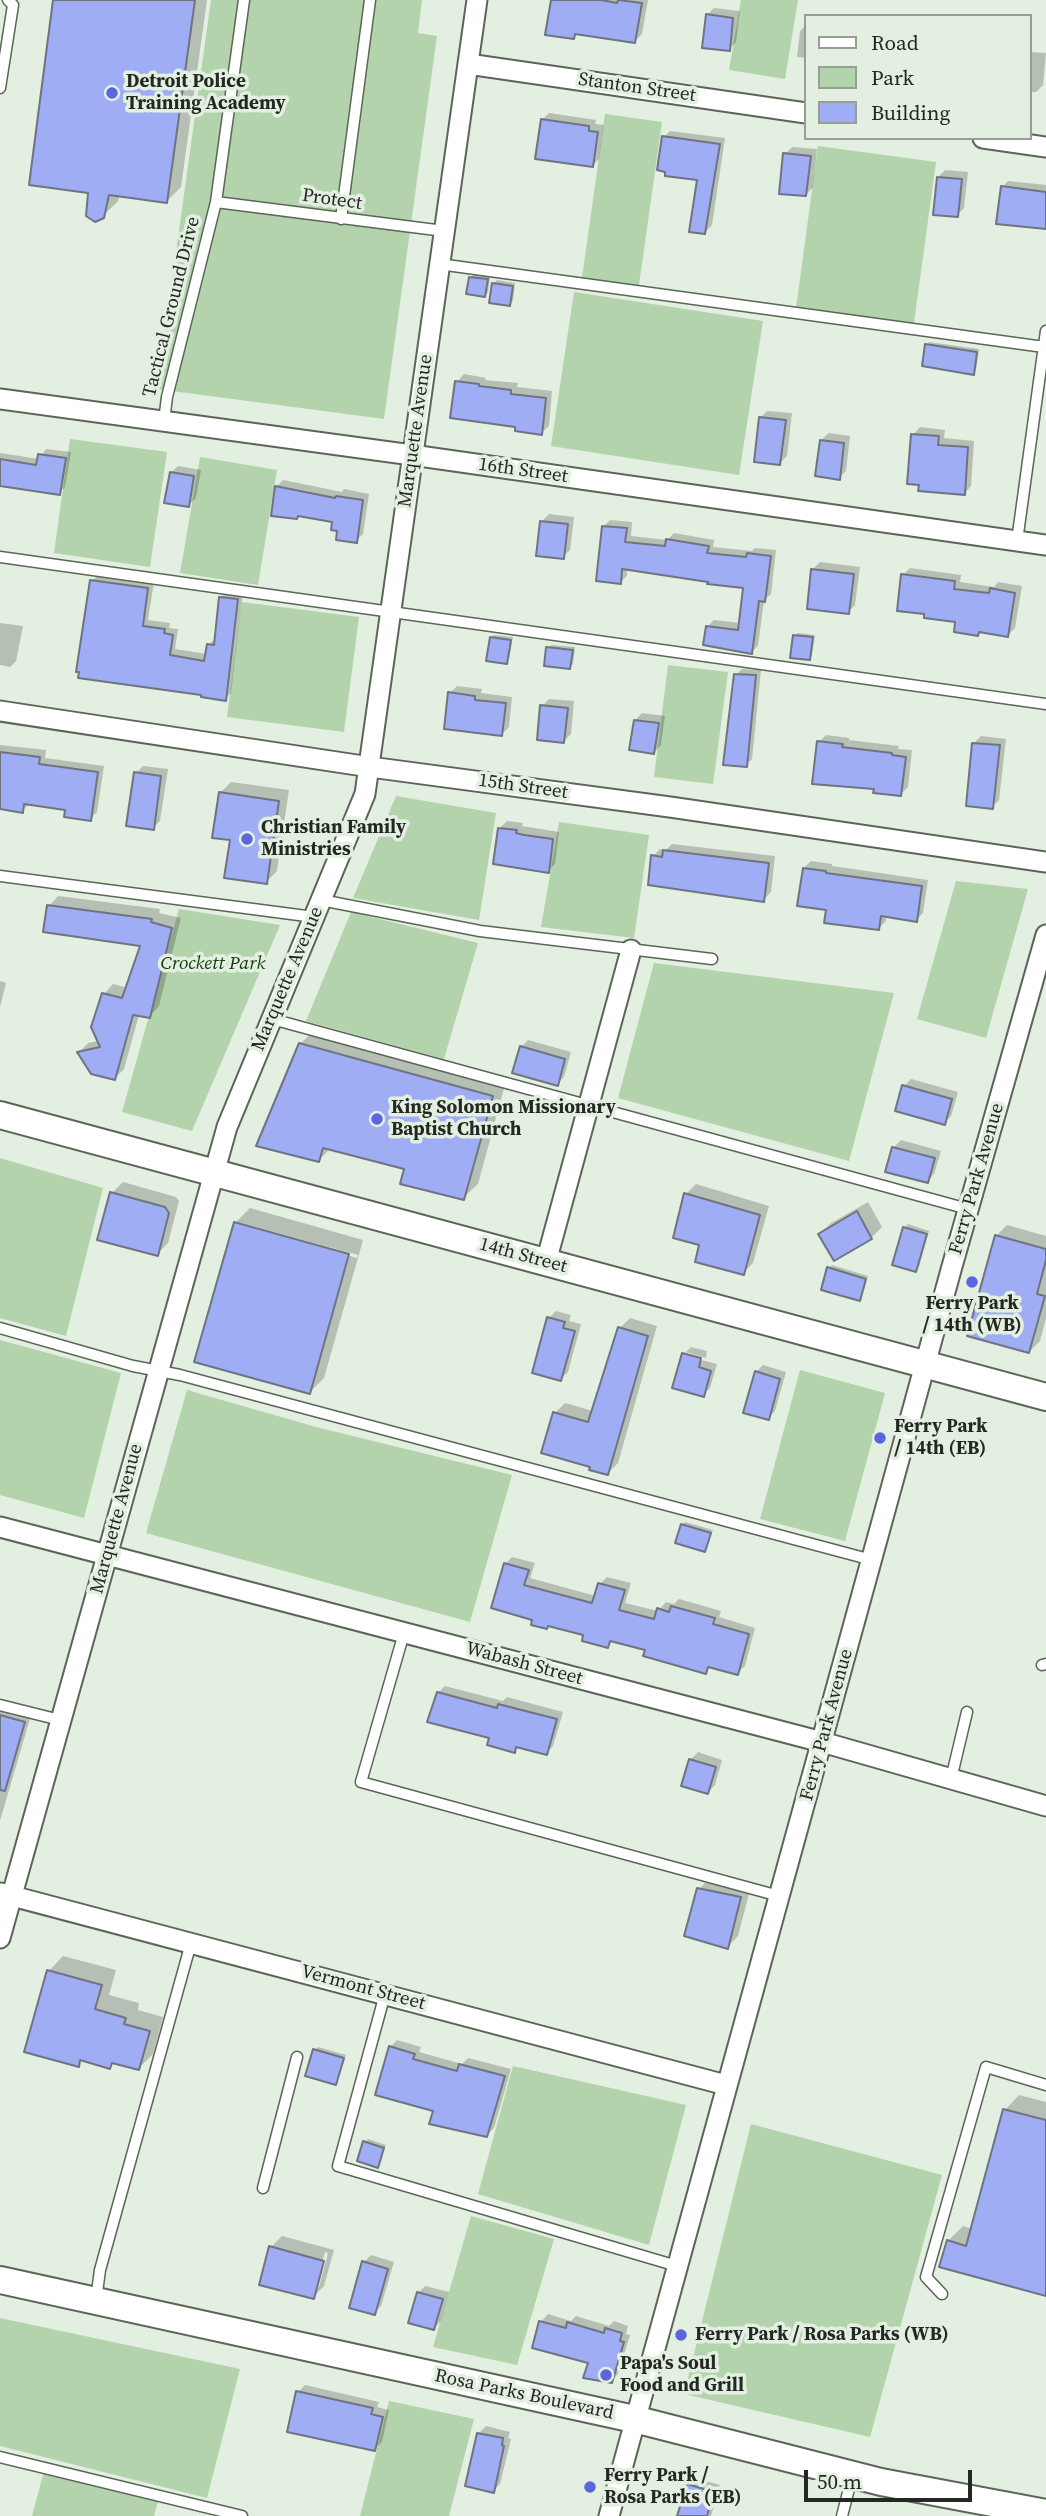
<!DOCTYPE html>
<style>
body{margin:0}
#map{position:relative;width:1046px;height:2516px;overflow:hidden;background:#e3efe0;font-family:"Source Serif 4",serif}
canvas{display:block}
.legend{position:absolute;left:804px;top:14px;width:228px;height:126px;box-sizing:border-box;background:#e3efe0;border:2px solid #979f94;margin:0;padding:9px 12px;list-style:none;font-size:21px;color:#242823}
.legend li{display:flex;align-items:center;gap:14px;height:35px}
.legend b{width:35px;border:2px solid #979f94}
.scale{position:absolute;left:804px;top:2470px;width:168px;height:32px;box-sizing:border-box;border:4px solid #242823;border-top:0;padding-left:9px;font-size:21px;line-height:24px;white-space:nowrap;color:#242823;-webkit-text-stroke:5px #e3efe0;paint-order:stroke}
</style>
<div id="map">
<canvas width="1046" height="2516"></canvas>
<ul class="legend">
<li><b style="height:9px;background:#fff"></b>Road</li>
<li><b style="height:19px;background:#b3d3ac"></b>Park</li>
<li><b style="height:19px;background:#9eadf4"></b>Building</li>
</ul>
<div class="scale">50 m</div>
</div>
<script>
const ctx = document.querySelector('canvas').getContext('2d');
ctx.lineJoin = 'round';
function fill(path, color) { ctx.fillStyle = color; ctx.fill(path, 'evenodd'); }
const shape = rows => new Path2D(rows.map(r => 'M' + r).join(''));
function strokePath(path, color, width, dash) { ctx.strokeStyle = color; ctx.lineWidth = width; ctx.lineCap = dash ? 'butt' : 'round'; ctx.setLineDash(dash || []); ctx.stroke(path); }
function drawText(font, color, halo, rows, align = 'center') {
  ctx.font = font + ' "Source Serif 4",serif'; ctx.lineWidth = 7; ctx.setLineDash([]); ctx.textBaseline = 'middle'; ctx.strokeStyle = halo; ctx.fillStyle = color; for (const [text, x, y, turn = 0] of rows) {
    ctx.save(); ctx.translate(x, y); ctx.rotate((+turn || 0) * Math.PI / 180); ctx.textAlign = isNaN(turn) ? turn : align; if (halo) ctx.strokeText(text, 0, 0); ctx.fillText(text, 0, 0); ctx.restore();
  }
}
fill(shape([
 [211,0,422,0,418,33,437,36,384,419,157,389],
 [741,0,798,0,785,79,729,70],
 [605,114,662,122,639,285,582,278],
 [818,146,936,162,914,323,796,308],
 [574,292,763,321,739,475,551,446],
 [70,439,167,452,150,567,54,553],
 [200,457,277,470,258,585,180,573],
 [242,602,359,617,344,732,227,717],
 [668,665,728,672,713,784,654,777],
 [396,796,496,813,479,920,353,898],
 [559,822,649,835,634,938,541,927],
 [956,881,1028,889,986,1038,917,1019],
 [179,909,280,925,192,1131,122,1112],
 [351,912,478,943,444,1059,306,1021],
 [654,963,894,993,849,1161,618,1098],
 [0,1158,103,1188,66,1336,0,1318],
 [0,1340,121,1373,84,1518,0,1495],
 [800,1370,885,1393,845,1541,760,1519],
 [187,1390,316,1427,512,1475,470,1622,146,1533],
 [513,2066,686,2105,649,2245,478,2194],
 [751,2124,942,2175,870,2437,684,2394],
 [471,2216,554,2239,517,2365,433,2347],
 [0,2318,240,2369,207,2498,0,2446],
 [389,2401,474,2419,449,2516,360,2516],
 [44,2471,158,2502,154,2516,32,2516]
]), '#b3d3ac');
fill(shape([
 [55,0,207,0,181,187,167,201,120,195,118,201,103,216,90,191],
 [552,0,648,0,642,34,635,41,578,33,574,37],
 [714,8,740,11,736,42,729,49,707,15],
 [806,25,806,58,797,57,800,31],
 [1030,52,1046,53,1043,85,1036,92,1030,92],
 [549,113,596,120,595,124,604,125,599,159,592,166,542,120],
 [670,131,725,138,712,225,705,232,699,179,664,137],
 [792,147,817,149,813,187,806,195,785,154],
 [945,170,968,172,964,208,957,215,938,177],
 [1008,181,1046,185,1046,228,1002,187],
 [474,274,490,277,488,292,485,295,471,278],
 [497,280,515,283,513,301,510,304,493,284],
 [929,342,979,349,976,370,973,373,926,345],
 [464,374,486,378,485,380,518,383,517,387,552,391,549,426,541,433,457,382],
 [767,411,792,413,787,456,780,463,760,418],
 [920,427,945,430,944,438,974,441,971,486,964,494,913,435],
 [829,433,850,436,846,471,839,478,821,440],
 [46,449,71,452,65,487,59,493,0,484,0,453,39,459],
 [178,466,201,470,196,498,189,505,171,473],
 [283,480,342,492,344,489,369,494,363,534,356,541,334,520,299,515,297,517,276,487],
 [549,514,574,517,570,550,563,557,542,521],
 [610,520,632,522,631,536,667,540,674,533,714,540,713,547,752,551,755,548,776,550,771,594,764,600,758,646,751,652,708,626,714,620,740,623,745,587,627,568,627,576,620,582,604,526],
 [820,562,860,567,855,605,848,612,813,569],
 [910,568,961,575,960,582,994,587,998,582,1022,586,1015,628,1008,635,981,631,978,634,957,621,903,575],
 [98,575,154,582,148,620,170,623,169,628,178,629,175,649,207,654,208,645,216,638,220,598,227,592,243,593,231,693,225,699,203,696,92,581],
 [0,623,23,626,16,661,10,667,0,665],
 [798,633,815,635,812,655,809,659,795,636],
 [494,635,513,637,509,659,506,662,491,638],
 [551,645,575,647,573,664,570,667,548,648],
 [742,669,761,670,752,759,746,765,736,675],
 [457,686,482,689,481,693,512,697,509,727,502,734,450,693],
 [549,699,574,701,571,734,564,741,542,706],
 [642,713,665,716,661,745,654,753,635,720],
 [826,735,849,738,849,740,899,746,898,749,912,750,908,787,901,794,876,787,819,742],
 [981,736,1006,739,999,800,992,807,974,743],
 [0,745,46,750,45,758,104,766,97,812,90,819,67,809,30,803,22,811,0,808],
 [143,766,168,769,160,821,153,828,136,773],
 [231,782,289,790,277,871,266,882,232,839,220,793],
 [507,821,523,823,522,826,559,832,555,864,548,871,500,828],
 [672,844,775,856,771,892,764,899,653,856,660,849,666,850],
 [811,861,832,864,832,866,928,880,923,913,916,920,886,915,886,921,878,929,828,908,804,868],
 [58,896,160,909,159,913,181,918,159,1006,150,1016,139,1015,124,1069,115,1078,79,1052,88,1043,99,1041,104,994,113,984,128,988,142,945,49,906],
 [0,981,6,983,0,1007],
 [315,1030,506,1081,478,1184,463,1198,406,1168,331,1148,319,1160,300,1044],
 [528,1040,571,1052,564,1077,557,1084,521,1047],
 [911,1079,958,1092,951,1116,944,1123,904,1086],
 [901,1140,941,1151,934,1174,927,1181,894,1147],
 [123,1182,176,1197,179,1201,168,1243,157,1254,112,1193],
 [696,1184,769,1206,753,1263,743,1273,702,1244,686,1194],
 [868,1202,882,1227,871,1238,820,1234,831,1223],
 [250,1208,363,1240,324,1378,310,1392,235,1223],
 [242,1223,358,1255,357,1258,242,1226],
 [908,1224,929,1231,919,1267,916,1270,894,1263,905,1227],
 [1007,1225,1046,1236,1046,1318,1040,1341,1029,1352,996,1236],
 [832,1265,868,1276,862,1296,859,1299,829,1268],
 [556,1311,571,1315,569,1321,581,1324,568,1372,561,1379,549,1318],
 [630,1318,657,1326,618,1463,608,1473,555,1413,565,1403,593,1411,620,1328],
 [691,1347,707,1351,706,1358,686,1352,686,1356,717,1364,710,1388,703,1395,684,1354],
 [763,1365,786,1372,775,1411,768,1418,756,1372],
 [685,1522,713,1530,704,1550,682,1525],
 [512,1557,535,1563,530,1578,596,1596,600,1584,607,1577,631,1583,625,1603,658,1611,666,1602,674,1604,679,1599,721,1611,719,1617,755,1628,745,1666,737,1673,712,1666,705,1672,647,1649,614,1640,608,1646,586,1634,535,1619,505,1564],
 [445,1686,503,1701,507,1697,563,1712,553,1746,546,1753,519,1746,514,1751,491,1737,438,1693],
 [0,1706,31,1715,0,1821],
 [698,1752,722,1760,715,1785,708,1792,683,1785,691,1759],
 [710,1878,751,1886,738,1936,727,1947,699,1889],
 [63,1956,116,1970,109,1995,139,2003,138,2010,163,2017,153,2054,138,2069,114,2062,110,2067,83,2059,78,2065,49,1971],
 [397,2040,421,2047,419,2052,462,2064,468,2058,511,2069,494,2128,487,2135,435,2110,390,2047],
 [318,2047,346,2055,338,2080,335,2083,315,2050],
 [1019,2095,1046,2102,1046,2294,948,2241,963,2226,973,2229,1005,2110],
 [368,2139,386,2145,378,2166,365,2142],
 [282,2236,334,2250,324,2286,313,2297,271,2247],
 [325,2252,328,2253,319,2287,315,2287],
 [371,2255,394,2262,381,2306,374,2313,364,2262],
 [425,2286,449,2292,441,2321,434,2328,418,2293],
 [548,2314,571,2321,576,2316,609,2326,614,2321,628,2326,626,2334,630,2335,618,2374,611,2381,541,2322],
 [305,2385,379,2402,377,2407,389,2410,382,2442,374,2449,298,2392],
 [486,2426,510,2432,508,2438,511,2439,500,2484,493,2491,479,2433],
 [695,2478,720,2485,711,2516,679,2516,688,2485]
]), '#0003');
const building = shape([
 [53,0,195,0,167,203,109,195,104,218,95,222,86,216,88,193,29,185,53,0],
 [551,0,601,0,617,3,618,0,642,3,635,43,575,34,574,39,545,35,551,0],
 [706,14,733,18,730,51,702,48,706,14],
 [541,119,589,126,589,131,598,132,593,167,535,159,541,119],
 [662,136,720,144,705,234,689,232,697,180,665,176,665,172,657,170,662,136],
 [783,153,811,156,806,196,779,194,783,153],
 [937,177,962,179,958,217,933,215,937,177],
 [1001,186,1046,192,1046,229,996,224,1001,186],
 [469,277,488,279,485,297,466,294,469,277],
 [492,283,513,286,510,306,489,303,492,283],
 [925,344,977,352,974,375,922,366,925,344],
 [455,381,479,384,479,386,511,390,511,394,546,398,542,435,515,431,515,427,450,418,455,381],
 [759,417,786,420,780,465,754,462,759,417],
 [911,434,939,436,938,445,968,447,965,495,918,491,919,485,907,484,911,434],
 [820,440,844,443,840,480,815,476,820,440],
 [38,454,66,458,60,495,0,486,0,459,36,465,38,454],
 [170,472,194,476,189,507,164,503,170,472],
 [275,486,335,498,336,496,363,500,357,543,336,540,337,531,331,530,332,522,298,516,297,519,271,516,275,486],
 [540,521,568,524,564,559,536,556,540,521],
 [602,526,627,528,625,542,665,546,666,539,709,546,707,553,746,557,747,553,771,556,765,602,759,601,752,654,703,645,706,626,738,630,743,588,707,584,708,582,622,569,621,584,596,581,602,526],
 [811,569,854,574,849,614,807,609,811,569],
 [901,574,955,581,954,589,989,593,990,588,1015,593,1008,637,979,632,978,636,954,632,955,622,924,618,924,614,897,611,901,574],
 [90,580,148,588,143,626,165,629,164,633,173,635,170,655,204,661,207,644,214,645,219,597,238,599,226,701,201,697,201,695,78,678,79,672,76,672,90,580],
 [793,635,813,637,810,660,790,658,793,635],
 [490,637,511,640,507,664,486,661,490,637],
 [546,647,573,650,570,669,544,666,546,647],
 [734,674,756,675,747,767,723,765,734,674],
 [448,692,475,696,475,700,506,703,502,736,444,729,448,692],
 [540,705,568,708,564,743,537,740,540,705],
 [634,720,659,723,654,754,629,750,634,720],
 [817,741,843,744,842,747,892,753,892,755,906,757,901,796,873,793,874,789,812,784,817,741],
 [972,743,1000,745,993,809,966,806,972,743],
 [0,752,40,757,39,764,98,772,91,821,64,817,65,810,24,804,23,813,0,809,0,752],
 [134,772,161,776,154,830,126,826,134,772],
 [219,792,279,801,267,884,224,878,230,840,212,838,219,792],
 [498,828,517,830,516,833,524,835,553,839,549,873,493,864,498,828],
 [663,850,769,863,764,902,648,885,651,855,662,857,663,850],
 [803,868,826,871,826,873,922,886,917,922,881,916,879,930,824,923,826,910,797,906,803,868],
 [47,905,152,919,151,922,172,928,150,1018,133,1015,115,1080,91,1074,77,1052,100,1047,91,1027,102,993,122,998,140,946,43,932,47,905],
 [299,1043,493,1096,464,1200,400,1184,404,1169,323,1148,319,1162,256,1146,299,1043],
 [520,1046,565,1059,558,1086,512,1073,520,1046],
 [902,1085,952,1099,945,1125,895,1111,902,1085],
 [892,1147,935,1158,928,1183,885,1172,892,1147],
 [110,1192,165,1207,169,1213,158,1256,97,1240,110,1192],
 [684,1193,760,1215,744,1275,695,1262,699,1245,673,1238,684,1193],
 [857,1211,872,1239,834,1261,818,1234,857,1211],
 [234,1222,349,1254,310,1394,194,1362,234,1222],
 [903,1227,927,1234,916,1272,892,1265,903,1227],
 [995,1235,1046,1249,1046,1260,1037,1294,1045,1296,1029,1353,967,1336,995,1235],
 [827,1267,866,1279,860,1301,821,1290,827,1267],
 [547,1317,565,1322,563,1328,575,1331,561,1381,532,1373,547,1317],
 [618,1327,648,1336,608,1475,589,1470,590,1467,541,1453,553,1412,588,1422,618,1327],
 [682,1353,701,1358,699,1367,711,1371,704,1397,672,1388,682,1353],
 [755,1371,780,1379,769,1420,743,1413,755,1371],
 [681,1524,711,1533,705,1552,675,1543,681,1524],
 [504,1563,529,1570,524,1585,592,1603,598,1583,625,1590,619,1610,654,1619,657,1608,669,1612,671,1606,715,1618,713,1624,749,1634,738,1675,708,1667,706,1674,643,1656,645,1650,610,1641,608,1648,582,1641,583,1635,548,1626,547,1629,531,1625,532,1620,491,1608,504,1563],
 [437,1692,497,1708,498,1704,557,1719,547,1755,516,1747,515,1753,487,1745,489,1738,427,1722,437,1692],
 [0,1715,25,1722,5,1791,0,1790,0,1715],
 [689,1759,716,1767,708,1794,681,1786,689,1759],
 [697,1888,741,1897,728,1949,684,1936,697,1888],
 [47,1970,102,1985,95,2009,126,2018,124,2024,150,2031,139,2070,112,2063,110,2069,80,2060,79,2067,24,2052,47,1970],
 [389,2046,415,2054,413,2059,457,2071,459,2064,505,2076,487,2137,429,2124,433,2111,375,2095,389,2046],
 [313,2049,344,2058,336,2085,305,2076,313,2049],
 [1003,2109,1046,2120,1046,2296,939,2267,947,2240,966,2246,1003,2109],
 [363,2141,384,2148,378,2168,357,2161,363,2141],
 [269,2246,324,2261,314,2299,259,2285,269,2246],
 [362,2261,388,2269,375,2315,349,2308,362,2261],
 [417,2292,443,2299,434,2330,408,2323,417,2292],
 [539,2321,566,2328,567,2322,604,2333,605,2328,622,2333,620,2341,624,2342,612,2383,583,2378,588,2363,532,2348,539,2321],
 [296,2391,373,2408,371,2414,383,2417,375,2451,287,2432,296,2391],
 [477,2433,503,2438,502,2445,504,2446,494,2493,465,2486,477,2433],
 [687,2484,714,2492,707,2516,677,2516,687,2484]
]);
fill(building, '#9eadf4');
strokePath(building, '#6f7382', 2);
const lane = shape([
 [0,88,13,5,8,0],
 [216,202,444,231],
 [341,219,370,0],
 [439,264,1044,347],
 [164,421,167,397,216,202,244,0],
 [1017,541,1046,331],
 [0,557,1046,704],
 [0,876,314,917],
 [321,900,480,931,712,959],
 [272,1019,968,1209],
 [0,1328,133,1366,180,1375,872,1560],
 [404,1633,361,1782,779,1896],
 [1042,1665,1046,1664],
 [0,1705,60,1720],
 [951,1779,967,1712],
 [385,1994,338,2166,677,2266],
 [263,2188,297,2057],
 [942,2294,926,2277,986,2067,1046,2085],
 [96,2300,100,2270,191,1943],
 [0,2457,242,2516],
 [842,2516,852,2477]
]);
const street = shape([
 [468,64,806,113],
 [983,138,1046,147],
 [0,399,412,455,1046,545],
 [0,711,370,767,670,807,1046,862],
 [546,1262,631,950],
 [0,1527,822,1742,1046,1806],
 [1,1893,726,2085],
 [0,1938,227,1127,365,794,477,0],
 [609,2516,951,1270,1046,935]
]);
const secondary = shape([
 [0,1115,1046,1397],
 [0,2280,634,2419,881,2482,1046,2513]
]);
strokePath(lane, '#5b6558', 13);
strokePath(street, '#5b6558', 23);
strokePath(secondary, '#5b6558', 30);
strokePath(lane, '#fff', 10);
strokePath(street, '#fff', 19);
strokePath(secondary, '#fff', 26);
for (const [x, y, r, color] of [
 [112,93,7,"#5a66dd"],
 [247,839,7,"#5a66dd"],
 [377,1119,7,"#5a66dd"],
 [972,1282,7,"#5a66dd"],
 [880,1438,7,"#5a66dd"],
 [681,2335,7,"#5a66dd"],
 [606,2375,7,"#5a66dd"],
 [590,2487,7,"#5a66dd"]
]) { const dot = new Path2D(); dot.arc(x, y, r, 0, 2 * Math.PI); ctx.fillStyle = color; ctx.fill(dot); strokePath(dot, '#e3efe0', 2.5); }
drawText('bold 19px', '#242823', '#e3efe0', [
 ["Detroit Police",126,82],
 ["Training Academy",126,104],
 ["Christian Family",261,828],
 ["Ministries",261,850],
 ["King Solomon Missionary",391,1108],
 ["Baptist Church",391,1130],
 ["Ferry Park",972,1304,"center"],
 ["/ 14th (WB)",972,1326,"center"],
 ["Ferry Park",894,1427],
 ["/ 14th (EB)",894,1449],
 ["Ferry Park / Rosa Parks (WB)",695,2335],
 ["Papa's Soul",620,2364],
 ["Food and Grill",620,2386],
 ["Ferry Park /",604,2476],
 ["Rosa Parks (EB)",604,2498]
], 'left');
drawText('19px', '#242823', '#e3efe0', [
 ["Stanton Street",637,88,8],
 ["Protect",332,200,8],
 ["Tactical Ground Drive",172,307,-76],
 ["Marquette Avenue",416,431,-82],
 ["16th Street",523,471,8],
 ["15th Street",523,787,8],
 ["Marquette Avenue",288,979,-67],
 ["Ferry Park Avenue",977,1179,-74],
 ["14th Street",523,1256,15],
 ["Marquette Avenue",117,1519,-75],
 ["Wabash Street",524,1664,15],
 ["Ferry Park Avenue",827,1725,-75],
 ["Vermont Street",363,1988,15],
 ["Rosa Parks Boulevard",524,2395,12]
]);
drawText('italic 19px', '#16380d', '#e3efe0', [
 ["Crockett Park",213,964]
]);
</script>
